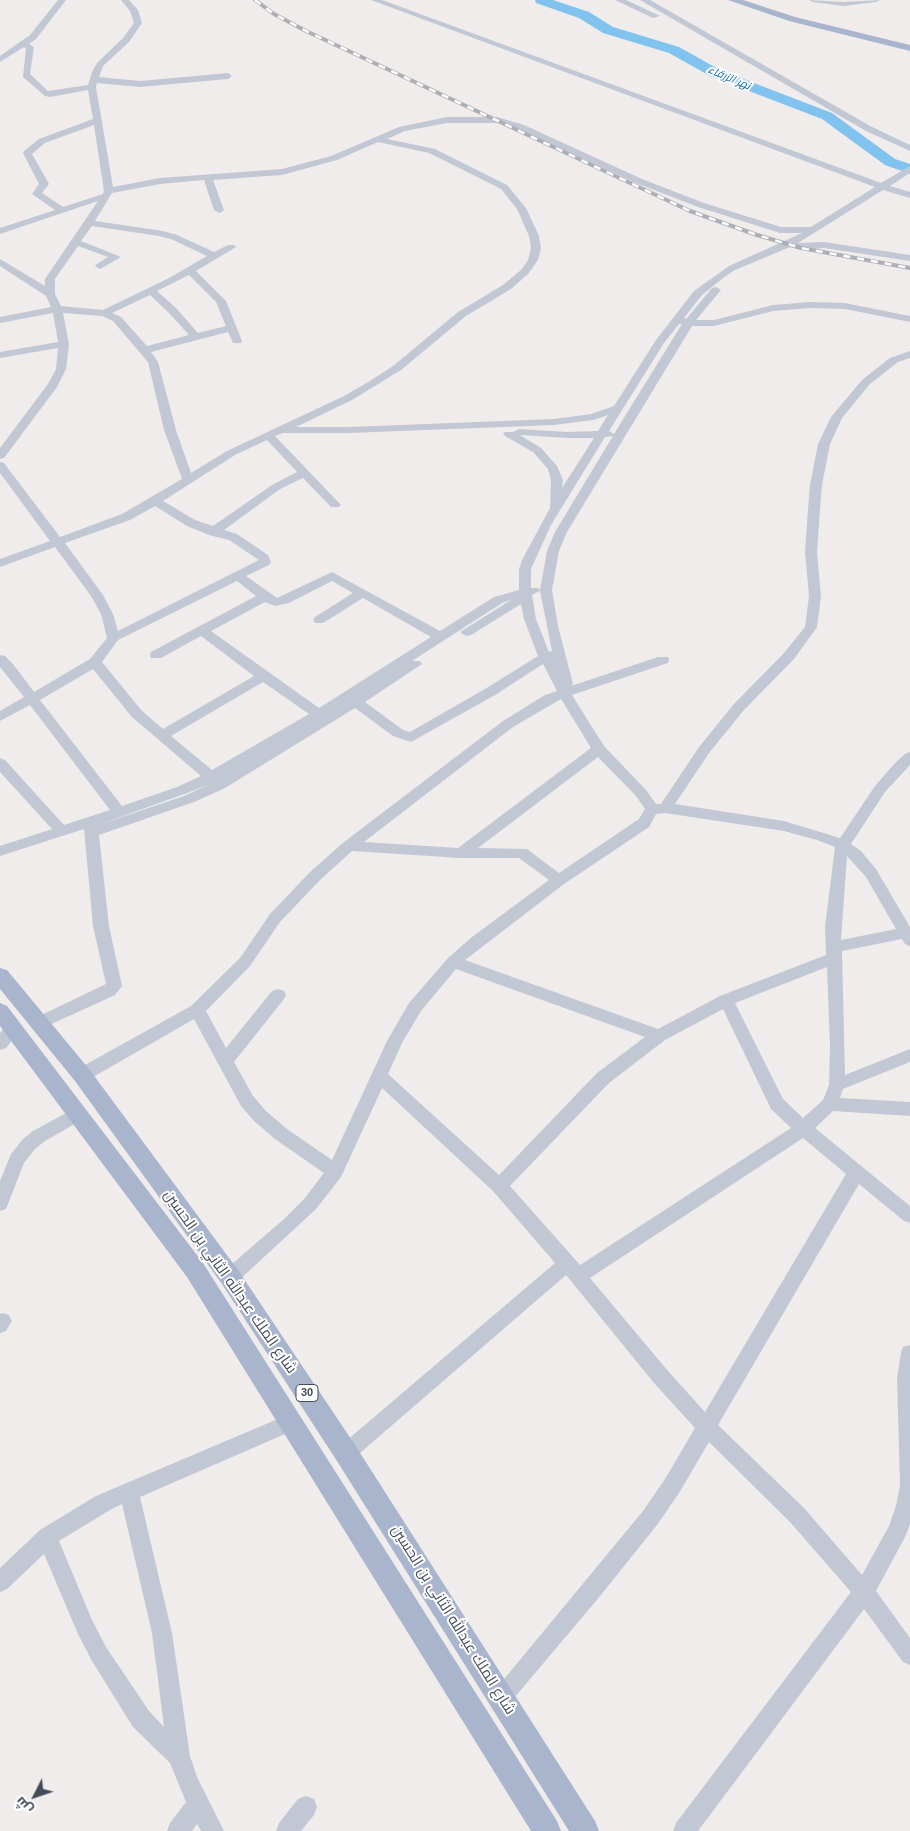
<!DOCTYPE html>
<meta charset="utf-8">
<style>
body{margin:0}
#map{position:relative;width:910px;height:1831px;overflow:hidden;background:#efeceb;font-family:Helvetica,Cairo,sans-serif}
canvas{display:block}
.north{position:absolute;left:10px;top:1771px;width:50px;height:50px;-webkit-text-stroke:4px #fff;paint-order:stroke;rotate:229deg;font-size:14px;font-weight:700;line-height:20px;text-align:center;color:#434b5a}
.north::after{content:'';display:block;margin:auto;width:18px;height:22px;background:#434b5a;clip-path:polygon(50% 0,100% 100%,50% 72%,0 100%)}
</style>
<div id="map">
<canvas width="910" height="1831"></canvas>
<div class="north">ش</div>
</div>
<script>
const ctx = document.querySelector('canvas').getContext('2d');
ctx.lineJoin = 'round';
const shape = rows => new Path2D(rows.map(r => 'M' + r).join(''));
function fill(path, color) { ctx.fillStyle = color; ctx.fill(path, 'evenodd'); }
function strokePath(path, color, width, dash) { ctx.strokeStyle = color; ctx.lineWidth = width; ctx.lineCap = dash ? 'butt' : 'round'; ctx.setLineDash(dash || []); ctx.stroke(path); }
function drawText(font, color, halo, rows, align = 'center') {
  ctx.font = font + ' Helvetica,Cairo,sans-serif'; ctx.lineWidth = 4; ctx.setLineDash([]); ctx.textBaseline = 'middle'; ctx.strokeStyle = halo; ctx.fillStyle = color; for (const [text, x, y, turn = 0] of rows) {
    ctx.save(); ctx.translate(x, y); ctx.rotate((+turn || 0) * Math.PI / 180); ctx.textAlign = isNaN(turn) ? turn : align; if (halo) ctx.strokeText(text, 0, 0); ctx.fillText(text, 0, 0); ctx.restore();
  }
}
fill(shape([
 [535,0,553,0,589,12,613,27,679,47,720,70,832,113,895,159,910,164,910,174,885,165,822,119,710,76,669,53,603,33,579,18,536,3,535,0]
]), '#81c3ef');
fill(shape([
 [58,0,66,0,36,39,29,44,34,47,30,74,48,91,88,85,92,72,97,63,123,38,134,23,130,11,121,0,129,0,138,10,142,23,129,42,103,66,99,77,140,81,228,73,232,76,228,79,140,87,97,83,96,87,113,187,160,178,282,169,331,156,399,127,447,117,497,117,524,125,642,179,704,203,781,227,811,227,875,187,371,0,382,0,881,183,910,166,910,173,890,186,910,192,910,198,883,190,798,243,824,242,910,255,910,261,824,248,802,250,790,247,735,270,723,278,702,295,684,318,686,319,712,288,716,287,721,290,696,320,714,320,773,305,811,302,845,303,910,316,910,322,845,309,811,308,773,311,714,326,692,326,567,532,559,551,552,590,558,626,573,684,571,686,658,657,668,657,669,660,668,663,572,695,604,746,646,790,656,804,661,804,699,747,734,704,784,653,805,627,809,596,805,552,808,509,810,485,818,444,831,417,862,380,890,358,910,351,910,358,898,362,870,384,842,418,830,444,822,485,820,509,817,552,821,596,817,627,794,659,744,710,709,753,675,804,784,821,840,838,875,786,895,763,905,754,910,752,910,765,885,792,851,844,861,851,876,869,910,927,910,946,905,944,902,939,842,951,845,1075,910,1049,910,1062,843,1089,840,1098,910,1102,910,1116,833,1111,815,1128,910,1206,910,1223,904,1221,859,1184,718,1425,804,1508,862,1575,889,1526,896,1506,900,1485,897,1378,901,1353,903,1347,910,1345,910,1524,905,1537,876,1591,910,1638,910,1665,903,1662,864,1609,698,1831,673,1831,676,1823,851,1592,790,1522,709,1442,679,1493,657,1525,596,1601,509,1704,502,1708,495,1704,491,1697,495,1690,643,1511,665,1479,695,1428,654,1383,566,1275,353,1459,346,1462,339,1459,336,1453,339,1447,555,1263,493,1191,382,1088,341,1177,316,1209,236,1283,230,1285,224,1283,221,1277,224,1271,284,1219,304,1199,324,1173,275,1139,254,1121,241,1106,194,1019,88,1080,82,1082,76,1080,74,1075,76,1070,191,1006,240,958,270,914,310,872,344,842,503,721,545,695,557,691,543,664,495,695,411,742,393,736,355,708,225,788,194,802,99,835,109,926,122,986,115,995,45,1027,39,1029,33,1027,31,1023,33,1019,106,984,93,926,84,829,0,856,0,846,52,829,0,772,0,758,5,760,64,825,110,810,30,705,0,721,0,711,24,697,0,667,0,655,5,656,13,664,34,692,90,659,107,638,101,614,91,596,55,547,0,567,0,559,50,541,0,473,0,462,4,463,60,537,122,514,182,479,164,430,148,362,113,321,102,316,63,313,69,344,66,369,57,387,4,458,0,459,0,448,48,384,56,369,58,348,0,358,0,352,58,342,53,313,0,323,0,317,51,307,46,296,0,266,0,259,45,286,45,279,98,201,0,234,0,228,55,210,32,194,39,184,23,153,24,151,39,139,93,119,88,90,50,97,45,96,23,77,26,48,24,47,0,62,0,56,30,35,58,0],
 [447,123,497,123,518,129,636,183,698,207,780,233,802,233,729,266,694,291,656,340,614,406,591,414,554,419,349,427,296,427,352,400,401,370,466,316,511,289,528,274,538,260,541,248,539,236,526,208,507,185,435,149,387,139,405,131,447,123],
 [94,125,104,191,103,194,63,207,42,193,49,184,32,154,45,143,94,125],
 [378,142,429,153,501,189,517,209,529,236,531,248,528,260,521,270,503,285,458,312,393,366,370,381,344,396,227,451,191,473,176,430,158,362,151,352,228,332,233,343,241,343,242,341,226,301,196,271,236,247,234,245,228,245,214,252,177,235,163,231,95,221,112,193,160,184,204,180,214,210,219,213,222,212,224,210,213,180,282,175,337,160,378,142],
 [92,226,159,236,171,239,207,256,169,278,103,310,61,306,55,294,55,279,78,246,108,257,97,264,95,266,100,269,121,257,81,241,92,226],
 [189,275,216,302,226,326,198,333,176,308,157,291,189,275],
 [150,295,168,312,189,335,147,346,121,317,112,313,150,295],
 [679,324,682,324,614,434,609,431,664,343,679,324],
 [608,415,598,431,568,432,519,429,513,432,505,432,503,434,505,436,533,452,548,469,551,480,550,508,522,560,519,569,519,590,494,597,440,631,332,572,277,598,246,576,269,565,271,562,268,555,237,534,224,530,280,489,303,478,331,507,339,507,341,505,275,436,283,433,349,433,554,425,593,420,608,415],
 [520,435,568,438,594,438,562,488,563,480,557,466,541,448,520,435],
 [613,436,555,532,547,551,540,590,538,588,531,588,531,569,551,525,605,437,613,436],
 [267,440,297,472,272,485,213,526,195,520,163,501,235,455,267,440],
 [155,506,187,526,209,535,229,540,259,560,118,631,113,614,103,595,65,543,130,520,155,506],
 [237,581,256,596,151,652,150,655,151,658,161,658,201,636,254,676,163,729,142,711,102,662,118,640,237,581],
 [332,581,353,593,315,617,313,620,315,623,323,623,363,598,431,637,319,708,211,631,265,602,275,606,289,603,332,581],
 [540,591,552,651,549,652,536,619,532,595,540,591],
 [511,600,460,632,466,636,471,635,521,604,524,619,538,656,485,689,410,732,403,730,365,702,422,664,420,661,412,661,502,603,511,600],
 [93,669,132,717,201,776,177,787,122,806,40,700,93,669],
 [263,682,309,714,212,770,171,736,263,682],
 [561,699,591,748,458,848,364,842,513,727,561,699],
 [598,757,636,796,645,809,639,819,559,873,527,849,478,848,598,757],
 [210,784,184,796,98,825,187,793,210,784],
 [665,813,784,831,817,840,835,847,825,927,826,955,720,996,658,1029,465,960,564,884,649,827,656,814,665,813],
 [352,851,461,858,519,858,549,880,472,937,448,958,409,1003,387,1041,332,1160,287,1129,266,1111,253,1096,234,1062,284,999,286,995,284,991,278,989,272,991,226,1048,206,1011,250,966,280,922,320,880,352,851],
 [847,856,866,877,896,929,841,940,847,856],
 [827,967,830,1047,829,1085,823,1100,803,1118,783,1099,735,1003,827,967],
 [456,969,645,1037,597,1073,499,1175,388,1074,402,1043,421,1011,456,969],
 [723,1009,771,1109,791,1128,580,1265,510,1186,609,1083,665,1040,723,1009],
 [803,1138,846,1174,705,1412,668,1371,590,1278,803,1138],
 [615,0,626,0,660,16,653,18,615,0],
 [640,0,650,0,872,127,910,145,910,151,866,131,640,0],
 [809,0,843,2,880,0,876,2,843,6,813,2,809,0],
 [14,1022,20,1024,22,1028,6,1048,0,1050,0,1033,8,1024,14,1022],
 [79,1106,85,1108,87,1113,85,1118,45,1141,35,1149,24,1163,6,1209,0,1211,0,1181,11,1154,23,1139,33,1131,79,1106],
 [3,1313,9,1315,12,1321,6,1331,0,1333,0,1314,3,1313],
 [292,1413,299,1416,302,1422,299,1428,140,1497,172,1633,190,1756,197,1777,224,1831,201,1831,197,1824,192,1831,167,1831,170,1823,186,1802,170,1763,133,1727,92,1661,78,1634,44,1554,7,1589,0,1592,0,1568,40,1530,96,1496,292,1413],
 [122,1504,152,1633,164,1727,149,1711,106,1647,92,1620,59,1541,110,1510,122,1504],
 [306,1796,314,1799,317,1807,314,1815,301,1831,276,1831,279,1823,298,1799,306,1796]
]), '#c1c8d4');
fill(shape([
 [728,0,743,0,795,17,910,45,910,51,789,21,728,0],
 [0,968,7,970,89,1069,238,1270,355,1445,595,1821,599,1831,569,1831,337,1461,222,1284,75,1081,0,989,0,968],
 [0,1003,7,1006,203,1263,557,1821,561,1831,531,1831,187,1277,0,1026,0,1003]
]), '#a9b5cd');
const rail = shape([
 [255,0,274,14,306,31,690,211,757,235,801,248,910,268]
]);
strokePath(rail, '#adafb7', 4);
strokePath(rail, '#fff', 2.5, [7]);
drawText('italic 11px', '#0569ab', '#fff', [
 ["نهر الزرقاء",729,78,23]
]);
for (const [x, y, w] of [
 [307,1393,22]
]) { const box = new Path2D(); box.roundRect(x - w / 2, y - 8.5, w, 17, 4); ctx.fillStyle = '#fff'; ctx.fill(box); strokePath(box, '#434b5a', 1); }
drawText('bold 11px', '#434b5a', null, [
 ["30",307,1393]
]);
drawText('15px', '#434b5a', '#fff', [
 ["شارع الملك عبدالله الثاني بن الحسين",230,1282,55],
 ["شارع الملك عبدالله الثاني بن الحسين",453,1620,58]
]);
</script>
